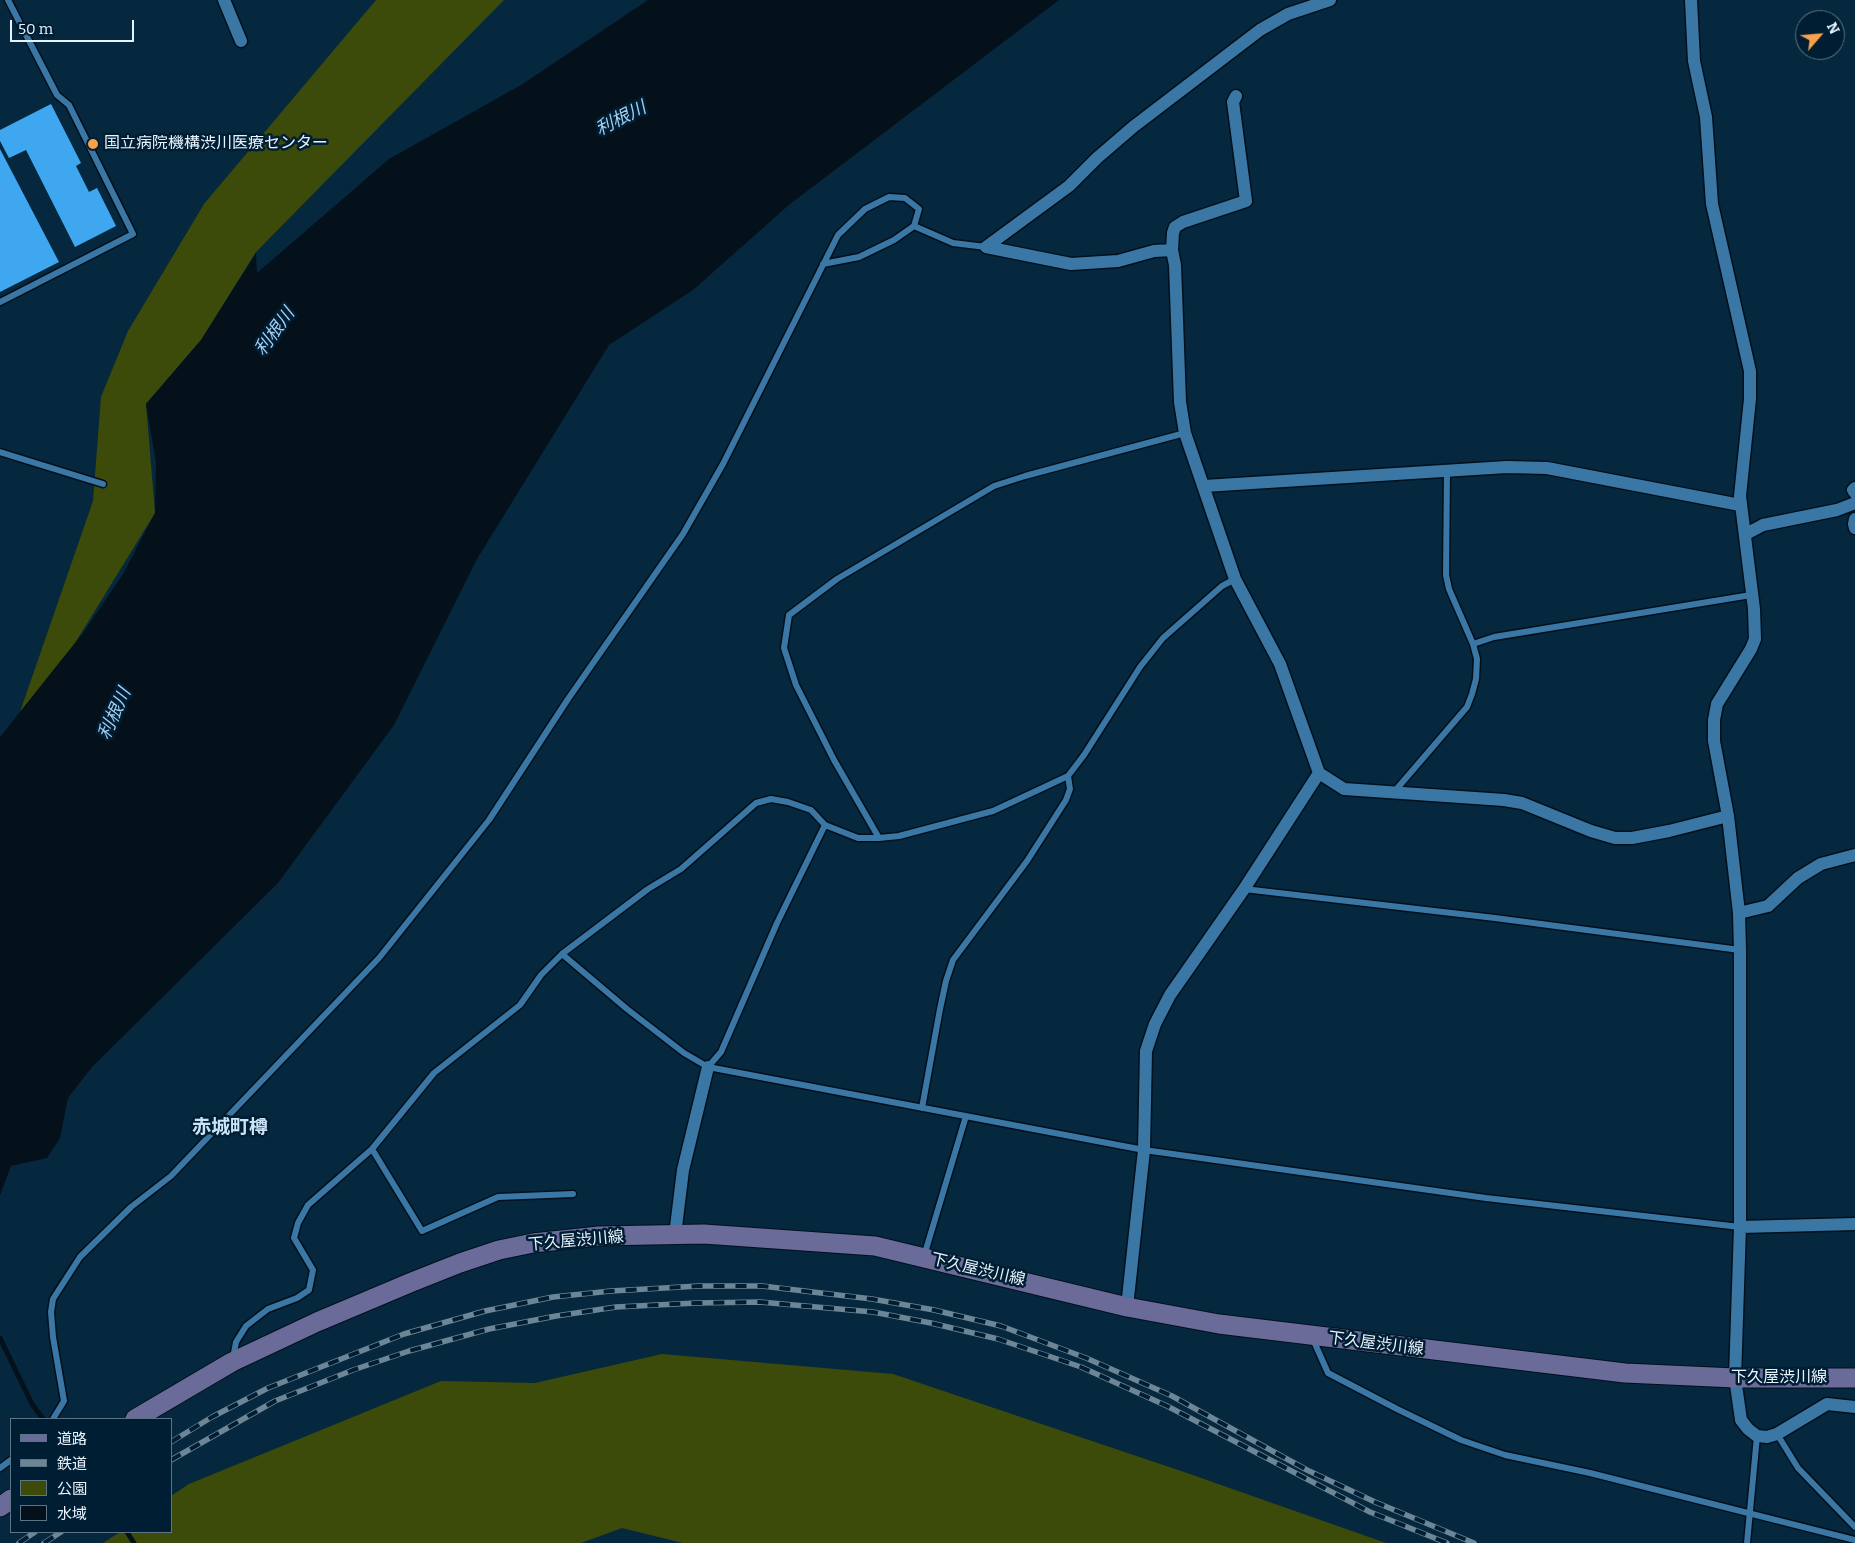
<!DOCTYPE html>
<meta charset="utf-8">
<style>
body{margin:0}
#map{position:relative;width:1855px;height:1543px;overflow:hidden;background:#06283e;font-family:Bitter,"Noto Sans JP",serif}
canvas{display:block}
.legend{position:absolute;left:10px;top:1418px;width:162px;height:115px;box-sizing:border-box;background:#001e33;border:1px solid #5c7484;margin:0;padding:6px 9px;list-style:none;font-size:15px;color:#e7f4fe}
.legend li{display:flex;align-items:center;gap:10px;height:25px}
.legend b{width:25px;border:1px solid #5c7484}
.north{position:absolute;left:1795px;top:10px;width:50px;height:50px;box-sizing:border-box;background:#001e33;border:1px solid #5c7484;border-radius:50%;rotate:63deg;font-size:14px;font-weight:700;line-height:20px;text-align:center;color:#e7f4fe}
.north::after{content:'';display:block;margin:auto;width:18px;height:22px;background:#f8a14a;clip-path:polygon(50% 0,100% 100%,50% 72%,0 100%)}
.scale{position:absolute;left:10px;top:20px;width:124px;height:22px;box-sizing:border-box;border:2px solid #e7f4fe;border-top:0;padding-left:6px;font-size:15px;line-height:18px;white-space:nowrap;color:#e7f4fe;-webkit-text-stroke:4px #001e33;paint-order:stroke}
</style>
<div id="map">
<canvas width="1855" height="1543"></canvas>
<ul class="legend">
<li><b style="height:6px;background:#6a6b99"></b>道路</li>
<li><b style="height:6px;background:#6d8696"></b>鉄道</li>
<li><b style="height:14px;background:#3c4b0a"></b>公園</li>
<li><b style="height:14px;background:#04111b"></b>水域</li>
</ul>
<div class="north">N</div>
<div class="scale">50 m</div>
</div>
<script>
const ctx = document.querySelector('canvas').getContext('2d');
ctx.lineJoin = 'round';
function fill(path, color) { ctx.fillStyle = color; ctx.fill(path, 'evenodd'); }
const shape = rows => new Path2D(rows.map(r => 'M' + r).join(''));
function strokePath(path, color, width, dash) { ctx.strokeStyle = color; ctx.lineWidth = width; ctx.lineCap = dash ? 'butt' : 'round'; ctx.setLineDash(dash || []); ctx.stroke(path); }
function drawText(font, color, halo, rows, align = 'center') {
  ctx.font = font + ' Bitter,"Noto Sans JP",serif'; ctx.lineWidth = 5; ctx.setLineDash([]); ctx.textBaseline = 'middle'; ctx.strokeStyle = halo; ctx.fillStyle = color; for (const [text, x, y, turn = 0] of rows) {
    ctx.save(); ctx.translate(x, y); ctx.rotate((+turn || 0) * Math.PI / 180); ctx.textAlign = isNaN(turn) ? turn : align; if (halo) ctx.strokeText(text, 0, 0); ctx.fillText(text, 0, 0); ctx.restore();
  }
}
fill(shape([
 [376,0,504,0,256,252,201,340,146,404,155,513,75,643,20,712,93,501,101,397,128,331,204,204],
 [662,1354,893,1374,1184,1472,1386,1543,683,1543,622,1528,581,1543,103,1543,120,1532,171,1532,171,1496,189,1484,441,1381,535,1383]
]), '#3c4b0a');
fill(shape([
 [648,0,1059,0,790,204,693,290,609,345,477,559,394,725,278,883,92,1067,68,1098,60,1138,47,1158,11,1166,0,1195,0,737,83,633,123,574,155,513,156,463,146,404,201,340,256,253,257,273,389,159,521,85]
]), '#04111b');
strokePath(shape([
 [0,1338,32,1404,43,1419],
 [127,1532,134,1543]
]), '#04111b', 5);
fill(shape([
 [51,104,81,163,76,166,89,192,97,188,116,226,75,247,26,150,9,158,0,141,0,130],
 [0,149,59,262,0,292]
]), '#3ea7ef');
const service = shape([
 [823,264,859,257,894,240,914,226,953,243,986,247],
 [0,302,133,234,69,105,57,95,8,0],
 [0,452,103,484],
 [1447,472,1446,575,1449,589,1473,644],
 [1394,792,1467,707,1472,694,1476,679,1477,659,1473,644,1494,637,1751,595],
 [879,838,834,760,796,685,784,648,789,615,837,579,994,486,1025,476,1185,433],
 [1244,889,1495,918,1740,950],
 [562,954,627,1009,684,1053,708,1067,1144,1150,1486,1198,1740,1227],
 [708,1067,721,1052,777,923,825,825],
 [922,1108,940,1009,946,981,953,960,1027,861,1066,800,1070,789,1068,776],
 [372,1149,422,1231,498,1197,573,1194],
 [924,1256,966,1116],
 [1312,1337,1328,1373,1397,1409,1461,1440,1505,1455,1590,1473,1855,1540],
 [233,1358,236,1342,246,1326,268,1309,297,1298,309,1290,313,1270,294,1238,298,1223,308,1205,372,1149,434,1073,520,1005,541,975,562,954,648,889,681,869,756,803,771,799,788,802,811,810,825,825,858,838,879,838,899,836,993,811,1036,791,1068,776,1084,755,1140,667,1163,638,1222,586,1235,579],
 [53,1419,64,1401,53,1337,51,1312,53,1299,80,1257,131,1207,171,1176,379,958,489,820,568,699,683,534,723,464,838,235,865,209,889,197,905,198,919,209,914,226],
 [1777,1434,1798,1468,1855,1527],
 [0,1468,11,1460],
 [1747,1543,1757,1436]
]);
const minor = shape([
 [224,0,241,41],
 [1691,0,1694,61,1706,117,1712,204,1750,371,1750,399,1740,496,1754,609,1755,639,1751,649,1717,704,1714,720,1714,741,1728,816,1739,913,1740,950,1740,1227,1735,1378,1741,1420,1748,1429,1757,1436,1767,1437,1777,1434,1827,1404,1855,1407],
 [1236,96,1233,102,1246,201,1183,222,1175,227,1173,233,1172,250,1175,265,1180,402,1185,433,1235,579,1280,664,1319,773,1344,789,1504,800,1522,803,1591,831,1615,838,1632,838,1669,831,1728,816],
 [986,247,1069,186,1097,158,1133,127,1260,30,1288,14,1330,0],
 [986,247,1071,264,1118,261,1154,251,1172,250],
 [1204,486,1507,467,1547,468,1740,505],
 [1855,488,1853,490,1855,493],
 [1855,519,1854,524,1855,528],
 [1746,534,1763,525,1837,510,1855,503],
 [1739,913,1768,906,1798,878,1821,864,1855,855],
 [1740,1227,1855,1224],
 [675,1235,683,1170,708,1067],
 [1127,1307,1144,1150,1146,1051,1155,1024,1170,995,1244,889,1319,773]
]);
const secondary = shape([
 [135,1419,232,1362,317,1322,412,1282,460,1263,499,1250,533,1243,599,1236,704,1234,875,1246,1127,1307,1219,1324,1625,1373,1735,1378,1855,1378],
 [0,1507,11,1499]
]);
strokePath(service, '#01101d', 9);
strokePath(minor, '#01101d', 15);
strokePath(secondary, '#01101d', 21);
strokePath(service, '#3a77a4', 6);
strokePath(minor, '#3a77a4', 12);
strokePath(secondary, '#6a6b99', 19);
const rail = shape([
 [171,1442,212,1417,268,1388,404,1334,485,1311,553,1297,611,1291,699,1286,762,1286,872,1299,934,1310,1001,1326,1086,1358,1172,1396,1307,1470,1375,1502,1474,1543],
 [171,1460,275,1401,353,1370,409,1351,489,1329,556,1316,616,1307,697,1303,760,1302,873,1312,931,1323,998,1339,1081,1367,1167,1406,1370,1512,1447,1543],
 [19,1543,35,1532],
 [44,1543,61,1532]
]);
strokePath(rail, '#6d8696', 5.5);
strokePath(rail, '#001e33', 4, [11]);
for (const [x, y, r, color] of [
 [93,144,6,"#f8a14a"]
]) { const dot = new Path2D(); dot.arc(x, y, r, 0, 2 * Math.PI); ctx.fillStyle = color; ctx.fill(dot); strokePath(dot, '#001e33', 2); }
drawText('16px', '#e7f4fe', '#001e33', [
 ["国立病院機構渋川医療センター",104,144]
], 'left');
drawText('16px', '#e7f4fe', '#001e33', [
 ["下久屋渋川線",576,1241,-5],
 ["下久屋渋川線",978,1270,13],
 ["下久屋渋川線",1376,1344,7],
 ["下久屋渋川線",1779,1378]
]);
drawText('italic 18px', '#a2cff2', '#001e33', [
 ["利根川",621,119,-27],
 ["利根川",275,332,-54],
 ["利根川",115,714,-66]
]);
drawText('bold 19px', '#cae3f7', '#001e33', [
 ["赤城町樽",230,1128]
]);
</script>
